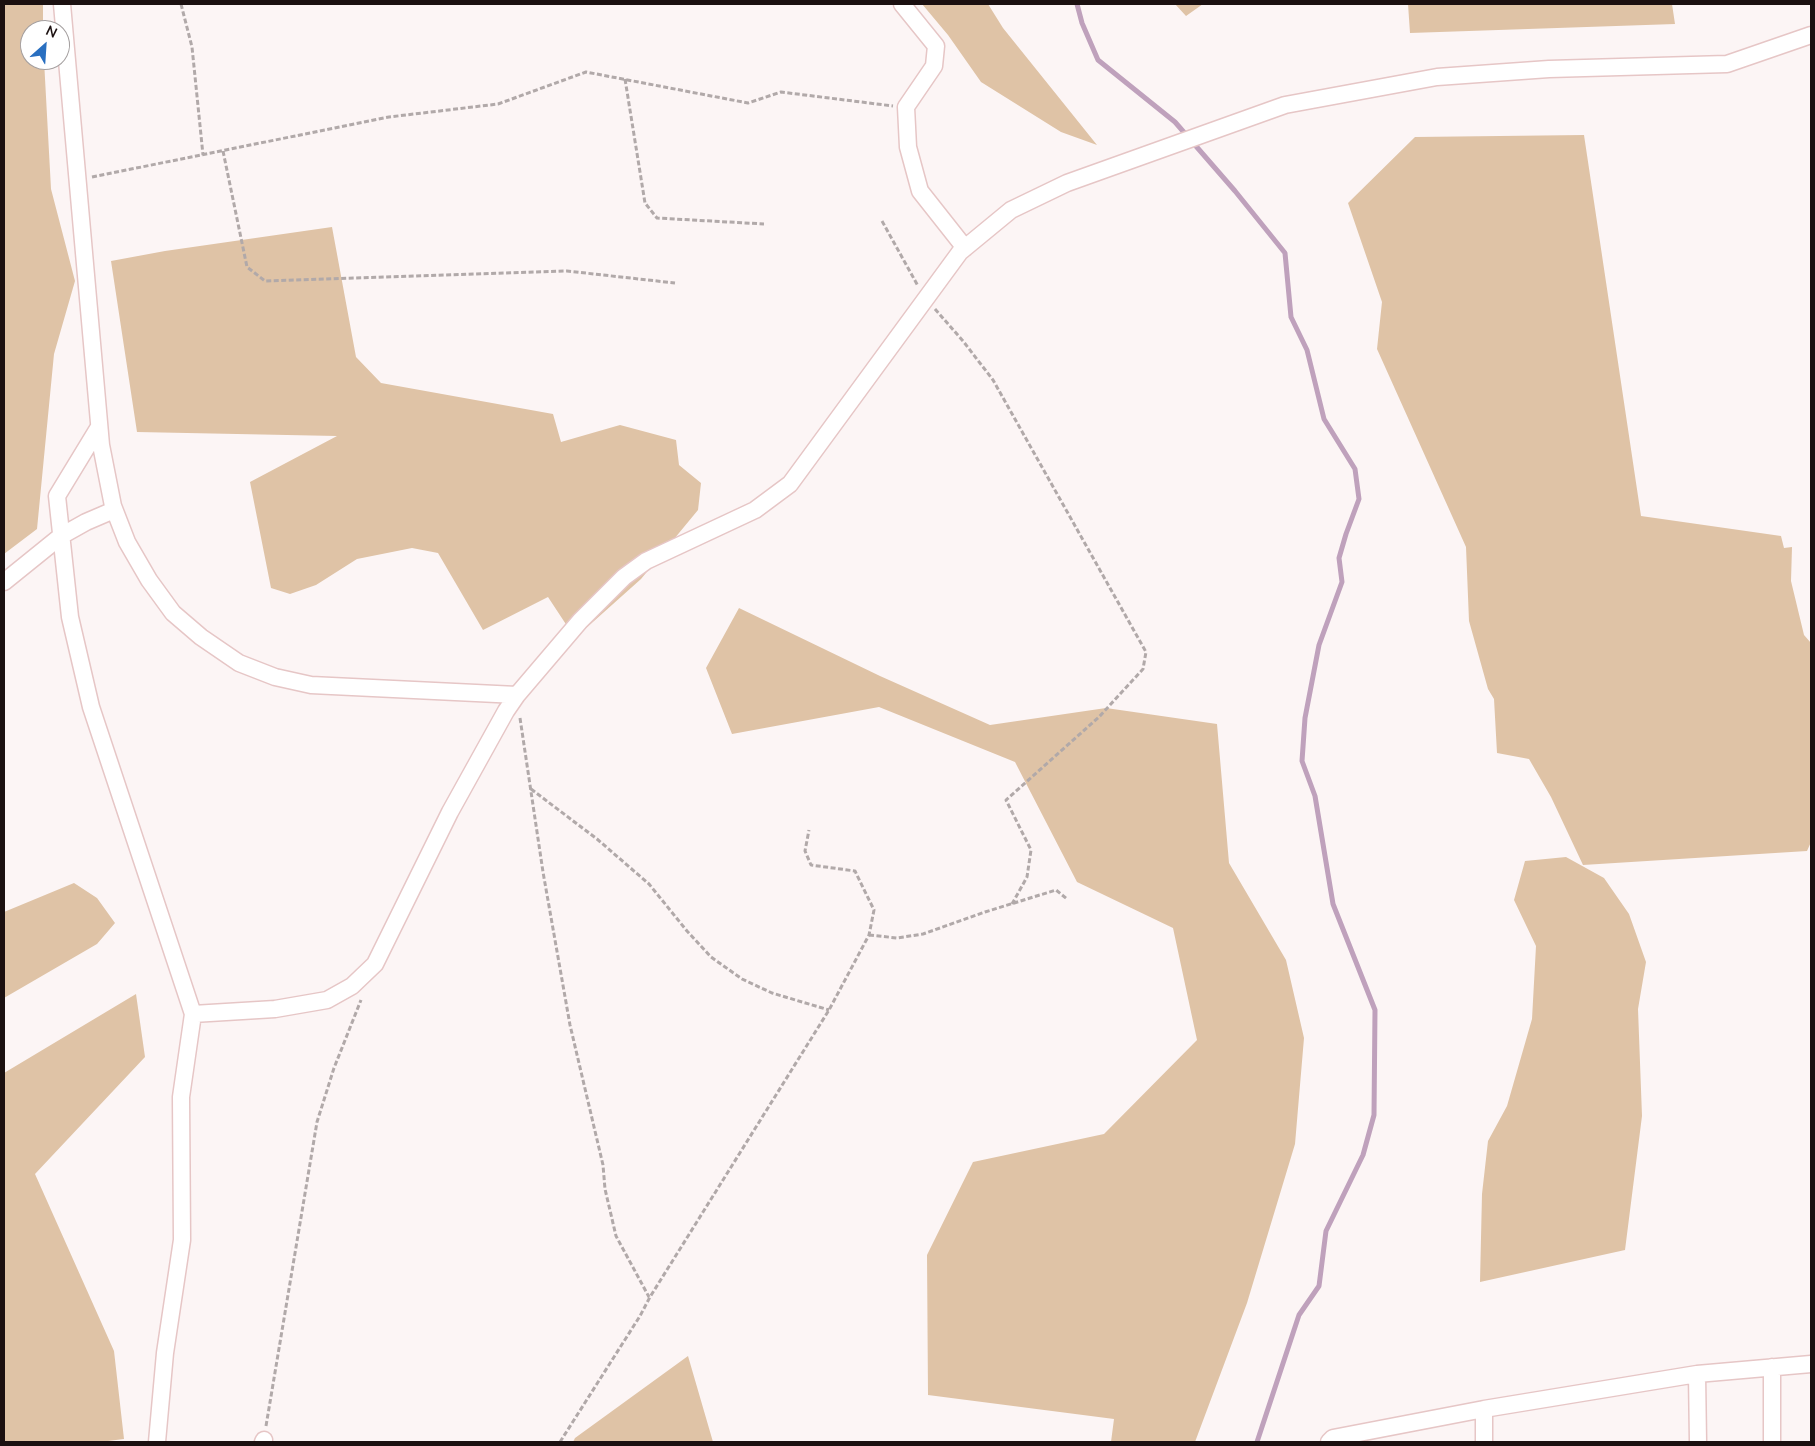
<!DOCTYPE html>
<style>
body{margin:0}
#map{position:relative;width:1815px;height:1446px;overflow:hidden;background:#fcf5f5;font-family:"Nunito Sans",sans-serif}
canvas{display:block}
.frame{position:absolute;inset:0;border:5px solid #1b1010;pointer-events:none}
.north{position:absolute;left:20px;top:20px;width:50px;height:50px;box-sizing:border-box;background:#fff;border:1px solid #a49f9f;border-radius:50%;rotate:26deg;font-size:14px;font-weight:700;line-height:20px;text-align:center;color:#1b1010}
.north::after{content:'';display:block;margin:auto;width:18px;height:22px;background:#296fc0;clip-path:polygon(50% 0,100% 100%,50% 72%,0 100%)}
</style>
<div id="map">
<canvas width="1815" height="1446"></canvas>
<div class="frame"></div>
<div class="north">N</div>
</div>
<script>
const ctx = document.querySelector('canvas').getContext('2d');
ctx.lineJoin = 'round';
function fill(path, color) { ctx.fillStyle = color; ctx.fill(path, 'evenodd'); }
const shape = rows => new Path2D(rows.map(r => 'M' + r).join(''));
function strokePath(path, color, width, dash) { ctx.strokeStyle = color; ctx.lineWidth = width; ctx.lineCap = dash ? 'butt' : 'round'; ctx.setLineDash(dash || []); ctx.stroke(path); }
fill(shape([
 [4,4,43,4,43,30,30,30,30,60,44,60,51,189,75,281,54,354,37,529,4,554],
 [922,4,988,4,1003,28,1097,145,1061,132,981,82,948,35],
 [1175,4,1203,4,1186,16],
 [1408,4,1672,4,1675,24,1410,33],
 [1584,135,1641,516,1781,536,1784,548,1792,547,1791,581,1804,635,1811,643,1811,842,1807,851,1583,865,1551,797,1529,759,1497,753,1494,699,1488,689,1469,621,1466,547,1377,349,1382,302,1348,203,1415,137],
 [332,227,356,357,381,383,553,414,561,442,620,425,676,440,679,465,701,483,698,510,641,579,575,638,548,597,483,630,438,553,412,548,357,559,316,585,290,594,271,588,250,482,337,436,137,432,111,261,165,251],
 [739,608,880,676,990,725,1106,708,1217,724,1229,863,1286,960,1304,1038,1295,1144,1247,1303,1195,1442,1111,1442,1114,1419,928,1395,927,1255,973,1162,1104,1134,1197,1040,1173,928,1077,882,1015,762,879,707,732,734,706,668],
 [1566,857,1604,878,1629,914,1646,962,1638,1009,1642,1116,1625,1250,1480,1282,1482,1194,1488,1141,1507,1106,1532,1019,1536,946,1514,900,1525,861],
 [74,883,97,898,115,923,97,944,4,998,4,912],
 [136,994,145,1057,35,1174,114,1351,124,1439,100,1442,4,1442,4,1073],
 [688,1356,713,1442,573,1442,575,1438]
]), '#dfc3a6');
strokePath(shape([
 [1077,4,1082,23,1098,60,1175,122,1235,191,1285,253,1291,317,1307,350,1324,419,1355,469,1359,499,1346,534,1339,558,1342,582,1319,645,1305,718,1302,761,1315,796,1333,904,1375,1010,1374,1115,1363,1155,1326,1231,1319,1286,1299,1315,1257,1442]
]), '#bfa1bc', 5);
const minor = shape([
 [62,4,101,445,113,506,127,542,149,580,173,613,201,637,239,663,275,677,311,685,517,695,580,621,624,577,646,561,755,510,790,484,960,252,1011,210,1067,183,1285,105,1437,77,1549,69,1727,64,1811,35],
 [902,4,936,46,934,66,906,107,908,147,920,191,965,248],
 [99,427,57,496,70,617,91,707,193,1014,181,1097,182,1240,165,1353,157,1442],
 [4,582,61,536,86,522,114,510],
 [193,1014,275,1009,327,1000,352,986,375,964,450,812,506,711,517,695],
 [1772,1367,1772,1442],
 [1697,1374,1698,1442],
 [1484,1409,1484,1442],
 [263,1442,264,1440],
 [1329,1442,1333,1438,1484,1409,1697,1374,1811,1364]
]);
strokePath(minor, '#e6c6c6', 19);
strokePath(shape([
 [181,4,192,47,203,155],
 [625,79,645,203,657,218,764,224],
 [223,151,247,267,265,281,567,271,675,283],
 [92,177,389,117,498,104,586,72,748,103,781,92,893,106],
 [882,221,918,286],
 [935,309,963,341,993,380,1146,652,1143,669,1099,717,1006,800,1031,850,1027,877,1012,904],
 [520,718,543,872,570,1025,603,1165,605,1189,616,1236,649,1297],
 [531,789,597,839,649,884,687,931,711,957,742,979,772,993,829,1010],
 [869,935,897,938,923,934,985,912,1056,890,1067,899],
 [266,1426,317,1122,334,1068,361,1000],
 [560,1442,640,1316,650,1297,829,1010,869,935,874,910,855,871,811,865,805,851,809,830]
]), '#b1a9a9', 3, [5, 2.5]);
strokePath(minor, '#fff', 16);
</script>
